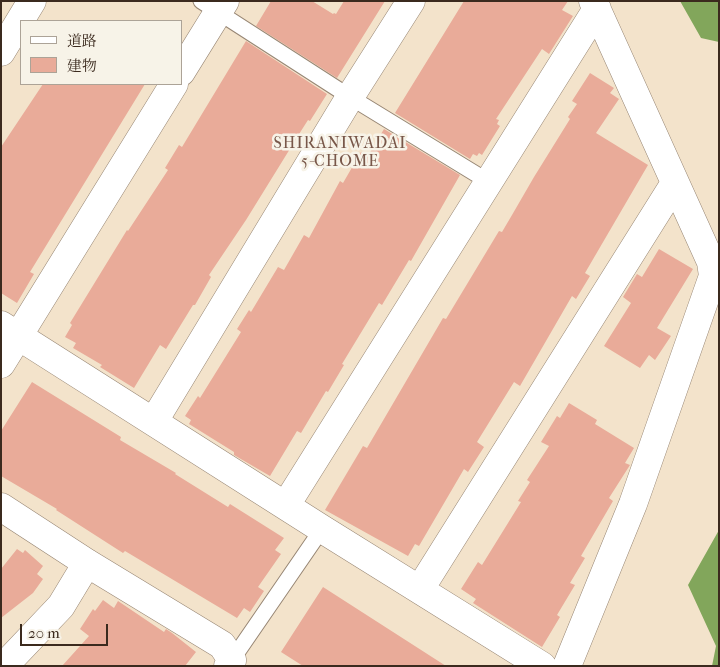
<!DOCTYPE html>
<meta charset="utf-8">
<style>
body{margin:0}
#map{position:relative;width:720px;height:667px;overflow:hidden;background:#f3e3cb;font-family:"IM FELL French Canon","Noto Serif JP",serif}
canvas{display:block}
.frame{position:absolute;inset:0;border:2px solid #3b2a1e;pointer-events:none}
.legend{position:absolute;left:20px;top:20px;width:162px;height:65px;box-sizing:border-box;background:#f7f3e8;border:1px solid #aca397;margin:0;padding:6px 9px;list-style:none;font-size:15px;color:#3b2a1e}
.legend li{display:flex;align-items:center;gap:10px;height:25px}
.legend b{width:25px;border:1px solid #aca397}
.scale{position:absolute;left:20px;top:624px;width:88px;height:22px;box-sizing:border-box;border:2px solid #3b2a1e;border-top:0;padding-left:6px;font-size:15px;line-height:18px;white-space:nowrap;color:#3b2a1e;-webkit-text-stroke:4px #f7f3e8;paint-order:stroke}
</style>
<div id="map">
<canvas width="720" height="667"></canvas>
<div class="frame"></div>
<ul class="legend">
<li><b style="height:6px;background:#fff"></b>道路</li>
<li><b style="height:14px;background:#e9ab99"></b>建物</li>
</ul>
<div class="scale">20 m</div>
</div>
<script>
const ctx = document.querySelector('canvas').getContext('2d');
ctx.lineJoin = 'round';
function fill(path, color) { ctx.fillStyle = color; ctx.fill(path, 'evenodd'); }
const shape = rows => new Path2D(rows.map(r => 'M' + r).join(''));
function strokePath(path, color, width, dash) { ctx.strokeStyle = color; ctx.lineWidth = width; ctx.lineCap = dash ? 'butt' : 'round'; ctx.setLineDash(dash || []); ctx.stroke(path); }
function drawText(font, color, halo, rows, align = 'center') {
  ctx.font = font + ' "IM FELL French Canon",serif'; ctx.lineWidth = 5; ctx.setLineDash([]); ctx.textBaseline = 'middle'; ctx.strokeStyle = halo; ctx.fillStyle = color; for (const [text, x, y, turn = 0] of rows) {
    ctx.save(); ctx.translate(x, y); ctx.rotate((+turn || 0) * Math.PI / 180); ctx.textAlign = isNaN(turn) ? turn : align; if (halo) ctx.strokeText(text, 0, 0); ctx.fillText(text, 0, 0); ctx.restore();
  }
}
fill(shape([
 [680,1,719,1,719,42,701,38],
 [719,530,719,666,712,666,716,646,688,585]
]), '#82a65b');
fill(shape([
 [271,1,312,1,333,14,334,13,336,14,344,1,385,1,337,78,256,26],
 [464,1,568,1,562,10,573,16,549,54,542,49,496,119,499,120,497,124,500,126,482,155,479,153,477,156,473,154,470,159,395,113],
 [246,41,327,94,310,121,308,120,301,131,246,220,209,275,211,277,195,305,193,305,166,349,160,345,134,388,100,367,102,365,73,348,76,343,65,337,72,325,70,323,127,230,128,231,168,170,165,168,179,145,182,147],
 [590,73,614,88,610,93,619,99,596,133,648,165,585,273,590,276,576,299,572,296,520,386,514,382,477,442,484,447,468,472,464,469,419,546,415,544,408,556,325,510,363,446,367,448,443,318,446,319,499,231,502,232,512,215,534,177,570,119,568,117,577,104,572,101],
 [43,84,145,84,30,272,34,274,17,303,1,293,1,147],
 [384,129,460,175,411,261,409,260,382,305,379,303,342,364,344,365,328,392,326,391,301,433,297,431,270,476,234,455,234,452,189,424,191,420,185,416,198,396,200,398,241,332,237,329,249,310,251,312,278,267,284,270,304,235,309,238,340,181,343,183,361,152,368,156],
 [659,249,693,269,657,328,671,336,655,360,649,355,640,368,604,346,631,303,623,297,637,274,642,277],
 [32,382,121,437,120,440,176,473,175,474,228,507,230,504,284,538,275,550,281,554,258,587,264,591,250,612,244,608,237,618,125,551,123,553,56,510,57,509,1,476,1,431],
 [569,403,597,420,595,424,634,448,625,463,630,465,609,498,613,501,581,556,585,558,570,583,575,585,557,615,560,617,542,647,473,603,476,599,461,589,478,562,482,565,521,502,518,501,530,482,527,480,549,446,541,442,557,416,560,418],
 [17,549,23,553,25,550,43,566,37,574,43,579,33,593,1,618,1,569],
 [323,587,446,666,303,666,281,652],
 [103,600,114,608,118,601,164,632,166,629,172,633,196,652,185,666,62,666,89,636,80,629,93,609,95,611]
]), '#e9ab99');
const lane = shape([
 [201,1,350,97,489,182],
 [236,663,232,660,322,529]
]);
const street = shape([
 [1,52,32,1],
 [181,72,225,1],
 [1,325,322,529,542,666],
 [1,364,174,84],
 [154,421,350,97,411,1],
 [286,505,597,9],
 [1,507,87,563,222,645,232,660,228,666],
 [420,589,675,183],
 [4,666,61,606,87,563],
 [567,666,633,504,713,276,711,262,593,1]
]);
strokePath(lane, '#978674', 17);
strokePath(street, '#978674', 29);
strokePath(lane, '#fff', 15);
strokePath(street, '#fff', 28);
ctx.letterSpacing = '1px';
drawText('16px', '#785749', '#f7f3e8', [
 ["SHIRANIWADAI",340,144],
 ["5-CHOME",340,162]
]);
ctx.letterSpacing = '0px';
</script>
